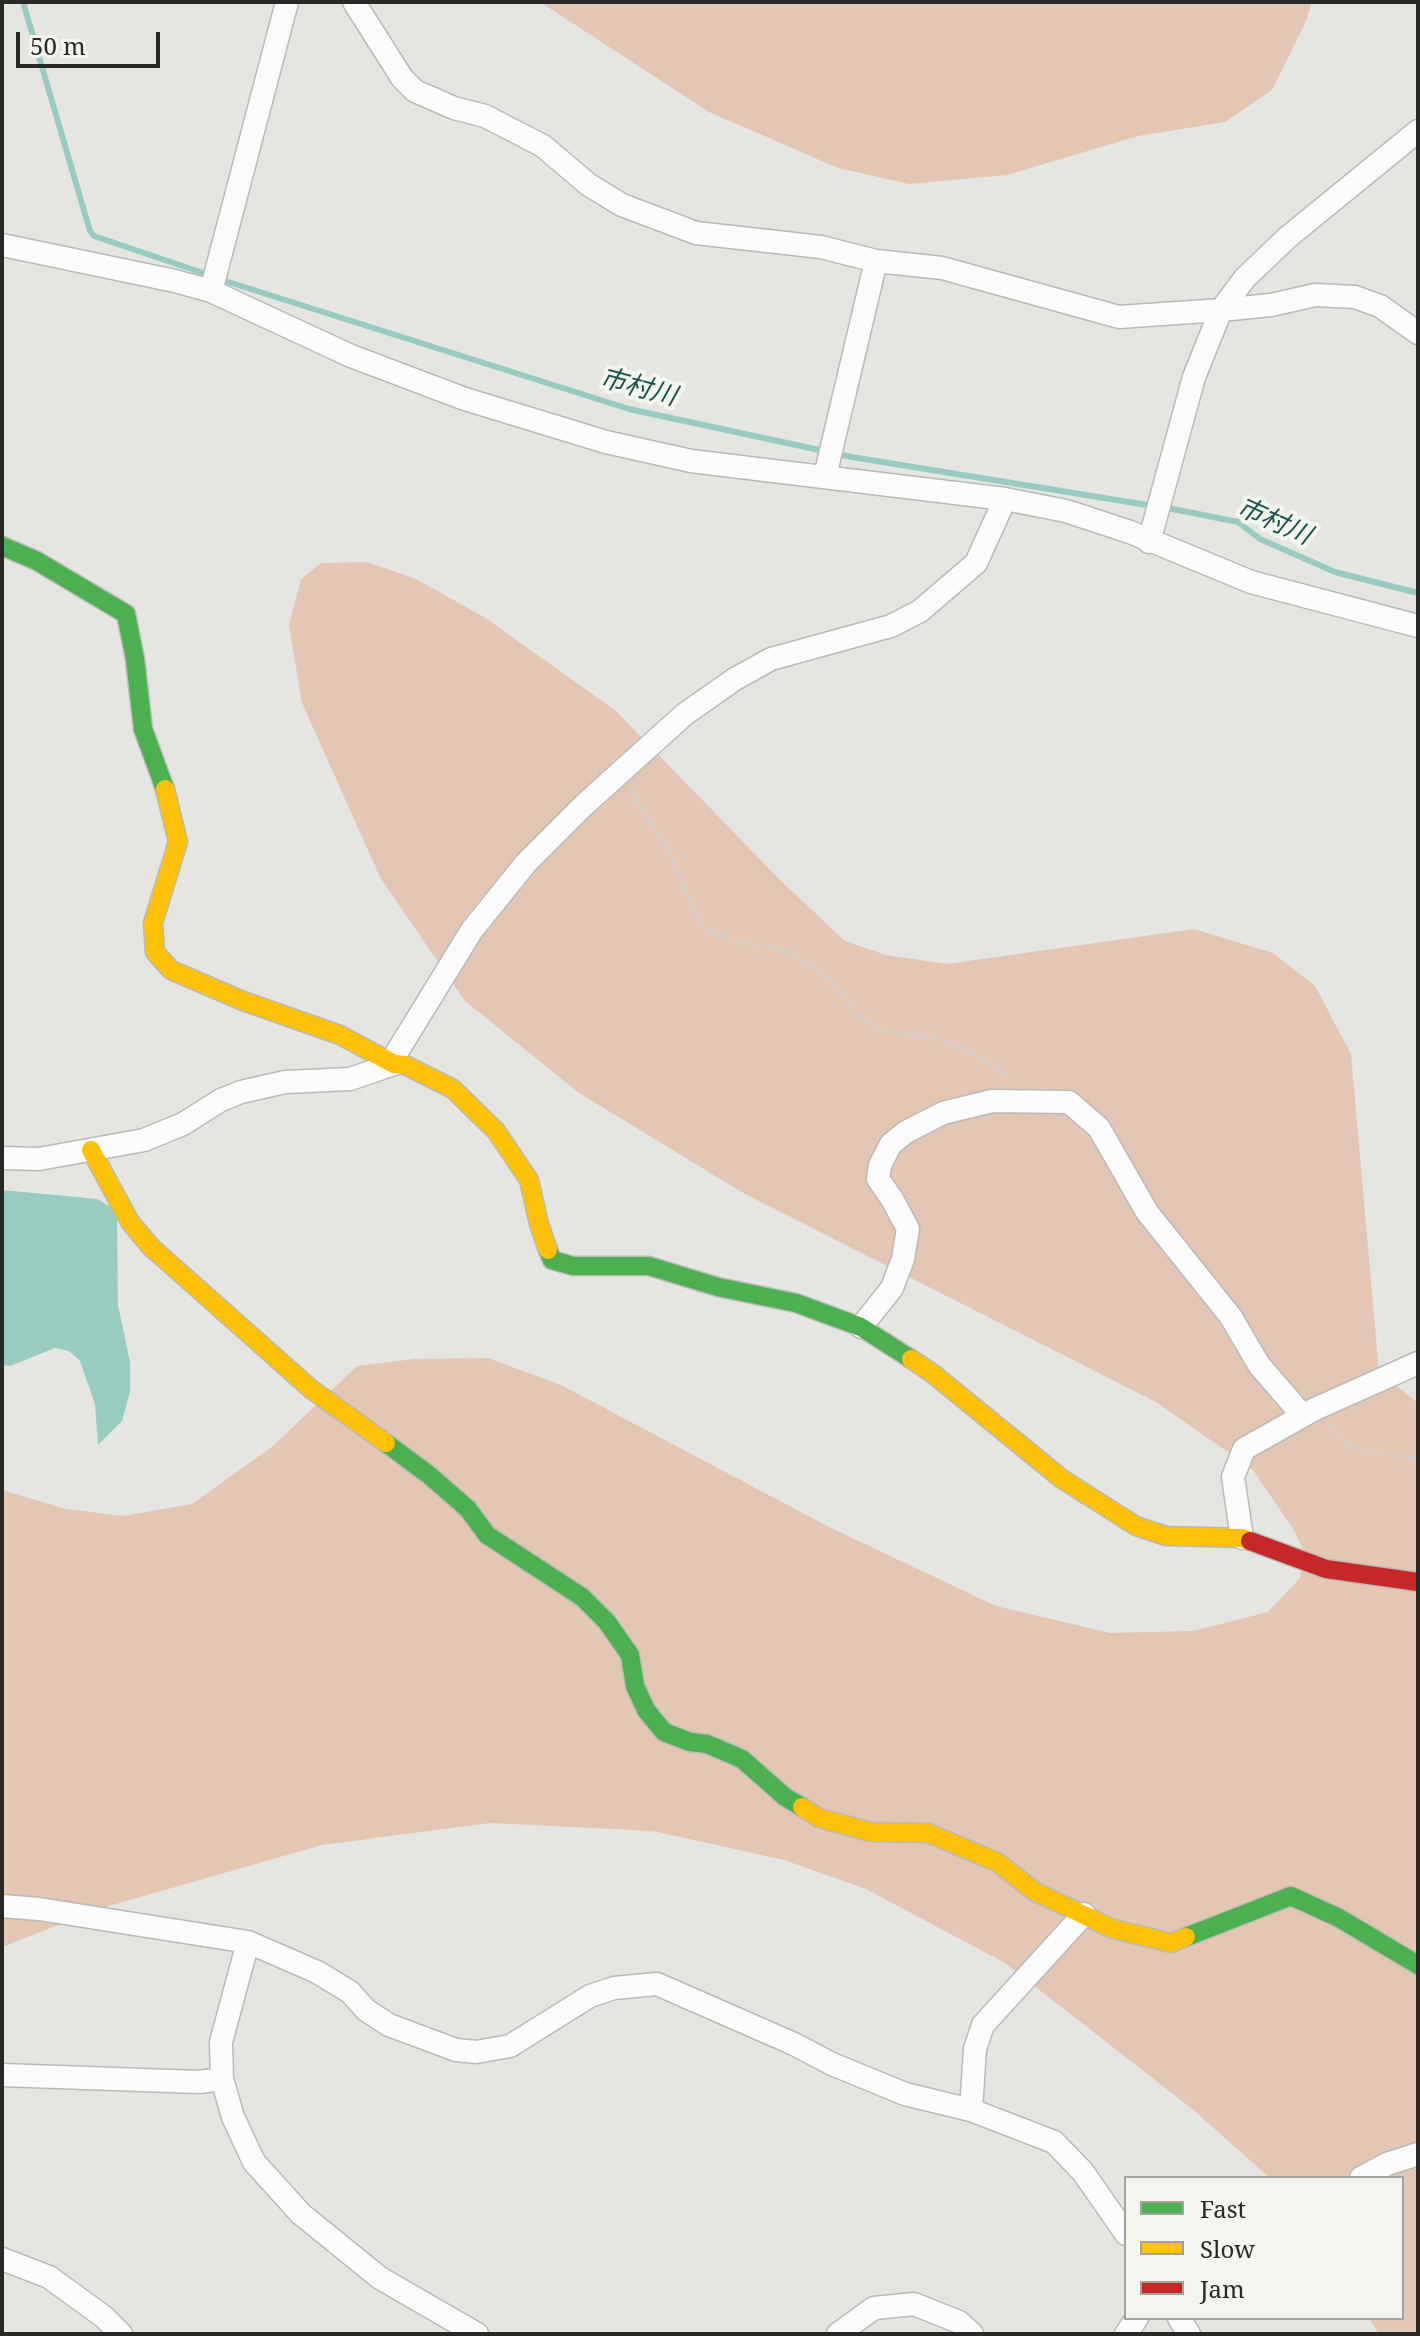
<!DOCTYPE html>
<meta charset="utf-8">
<style>
body{margin:0}
#map{position:relative;width:1420px;height:2336px;overflow:hidden;background:#e5e6e2;font-family:"Noto Serif",serif}
canvas{display:block}
.frame{position:absolute;inset:0;border:4px solid #282826;pointer-events:none}
.legend{position:absolute;left:1124px;top:2176px;width:280px;height:144px;box-sizing:border-box;background:#f3f5ee;border:2px solid #a2a39e;margin:0;padding:10px 14px;list-style:none;font-size:24px;color:#282826}
.legend li{display:flex;align-items:center;gap:16px;height:40px}
.legend b{width:40px;border:2px solid #a2a39e}
.scale{position:absolute;left:16px;top:32px;width:144px;height:36px;box-sizing:border-box;border:4px solid #282826;border-top:0;padding-left:10px;font-size:24px;line-height:28px;white-space:nowrap;color:#282826;-webkit-text-stroke:6px #f3f5ee;paint-order:stroke}
</style>
<div id="map">
<canvas width="1420" height="2336"></canvas>
<div class="frame"></div>
<ul class="legend">
<li><b style="height:10px;background:#4caf50"></b>Fast</li>
<li><b style="height:10px;background:#ffc107"></b>Slow</li>
<li><b style="height:10px;background:#c62828"></b>Jam</li>
</ul>
<div class="scale">50 m</div>
</div>
<script>
const ctx = document.querySelector('canvas').getContext('2d');
ctx.lineJoin = 'round';
function fill(path, color) { ctx.fillStyle = color; ctx.fill(path, 'evenodd'); }
const shape = rows => new Path2D(rows.map(r => 'M' + r).join(''));
function strokePath(path, color, width, dash) { ctx.strokeStyle = color; ctx.lineWidth = width; ctx.lineCap = dash ? 'butt' : 'round'; ctx.setLineDash(dash || []); ctx.stroke(path); }
function drawText(font, color, halo, rows, align = 'center') {
  ctx.font = font + ' "Noto Serif","Noto Sans JP",serif'; ctx.lineWidth = 8; ctx.setLineDash([]); ctx.textBaseline = 'middle'; ctx.strokeStyle = halo; ctx.fillStyle = color; for (const [text, x, y, turn = 0] of rows) {
    ctx.save(); ctx.translate(x, y); ctx.rotate((+turn || 0) * Math.PI / 180); ctx.textAlign = isNaN(turn) ? turn : align; if (halo) ctx.strokeText(text, 0, 0); ctx.fillText(text, 0, 0); ctx.restore();
  }
}
fill(shape([
 [540,2,1312,2,1306,21,1272,90,1225,122,1138,136,1007,175,909,184,838,168,709,112],
 [367,562,416,579,484,617,616,711,780,880,845,941,886,955,947,964,1194,929,1273,953,1315,986,1351,1054,1379,1372,1418,1403,1418,2334,1379,2334,1369,2318,1402,2318,1402,2178,1270,2178,1191,2108,1005,1963,866,1889,784,1860,653,1831,490,1823,322,1845,102,1908,2,1947,2,1490,66,1509,123,1516,192,1504,273,1446,357,1366,414,1359,488,1358,561,1385,831,1528,996,1606,1110,1633,1193,1631,1268,1612,1300,1578,1304,1552,1294,1530,1252,1469,1156,1402,745,1194,579,1093,465,1001,381,879,302,703,289,625,301,579,321,563]
]), '#e3c6b4');
fill(shape([
 [2,1190,97,1199,111,1207,117,1220,118,1305,130,1362,130,1392,122,1421,98,1445,95,1404,80,1361,69,1351,55,1348,10,1366,2,1365]
]), '#98ccc1');
strokePath(shape([
 [23,2,90,231,94,236,209,275],
 [219,279,629,409,852,457,1178,510,1238,522,1260,539,1335,572,1418,593]
]), '#98ccc1', 6);
const street = shape([
 [354,2,402,78,415,91,454,108,485,116,543,146,589,185,622,205,696,233,821,247,876,261,942,268,1119,317,1221,310,1271,305,1315,295,1355,297,1380,306,1418,333],
 [2,245,175,281,211,291,351,356,465,399,606,442,691,461,1005,499,1066,511,1130,532,1251,582,1418,626],
 [211,291,287,2],
 [825,476,876,261],
 [1149,542,1194,377,1221,310,1245,278,1288,237,1418,131],
 [2,1158,39,1159,144,1140,183,1124,221,1100,241,1092,285,1082,350,1079,394,1064,397,1052,472,930,526,863,583,806,685,714,735,679,771,659,891,626,920,611,976,563,1005,499],
 [861,1327,892,1288,903,1259,908,1229,892,1199,878,1179,880,1165,891,1144,906,1132,943,1113,992,1101,1069,1102,1099,1128,1147,1212,1231,1317,1259,1365,1303,1416],
 [1242,1538,1233,1477,1244,1449,1315,1409,1418,1363],
 [2,1906,39,1909,248,1942,317,1972,350,1992,366,2010,389,2025,456,2050,476,2052,510,2046,590,1996,614,1988,657,1984,794,2044,832,2064,905,2094,971,2110,1054,2142,1083,2172,1126,2234],
 [248,1942,221,2042,222,2079,233,2117,254,2162,301,2214,380,2278,477,2334],
 [2,2075,199,2082,222,2079],
 [971,2110,975,2049,983,2025,1084,1914],
 [1361,2178,1387,2164,1418,2154],
 [2,2259,49,2277,104,2317,121,2334],
 [1179,2318,1189,2334],
 [838,2334,874,2308,914,2304,959,2322,972,2334],
 [1126,2334,1137,2318]
]);
const fast = shape([
 [2,546,37,561,126,614,135,659,143,729,165,789],
 [548,1250,552,1260,573,1266,649,1266,718,1287,796,1303,861,1327,911,1359],
 [386,1443,429,1475,468,1509,487,1535,582,1597,607,1622,630,1655,635,1686,646,1710,664,1732,690,1742,707,1744,742,1759,785,1797,802,1807],
 [1186,1937,1291,1896,1339,1918,1418,1965]
]);
const slow = shape([
 [165,789,178,842,153,923,155,952,171,970,243,1001,340,1035,394,1064,405,1065,453,1089,496,1131,529,1180,539,1224,548,1250],
 [91,1150,130,1222,151,1247,311,1389,386,1443],
 [911,1359,932,1373,1062,1479,1136,1526,1166,1536,1242,1538,1250,1541],
 [802,1807,819,1818,871,1832,928,1833,997,1862,1034,1891,1113,1929,1171,1943,1186,1937]
]);
const jam = shape([
 [1250,1541,1326,1569,1418,1582]
]);
strokePath(street, '#babbb7', 25);
strokePath(fast, '#babbb7', 21);
strokePath(slow, '#babbb7', 21);
strokePath(jam, '#babbb7', 21);
strokePath(shape([
 [631,790,667,847,701,925,734,941,767,946,793,954,828,977,864,1021,880,1030,933,1038,973,1053,995,1064,1013,1080],
 [1329,1425,1350,1447,1360,1451,1418,1459]
]), '#d0d0cf', 3, [6, 4]);
strokePath(street, '#fbfbfb', 22);
strokePath(fast, '#4caf50', 18);
strokePath(slow, '#ffc107', 18);
strokePath(jam, '#c62828', 18);
drawText('italic 26px', '#17554c', '#f3f5ee', [
 ["市村川",638,388,15],
 ["市村川",1274,522,24]
]);
</script>
